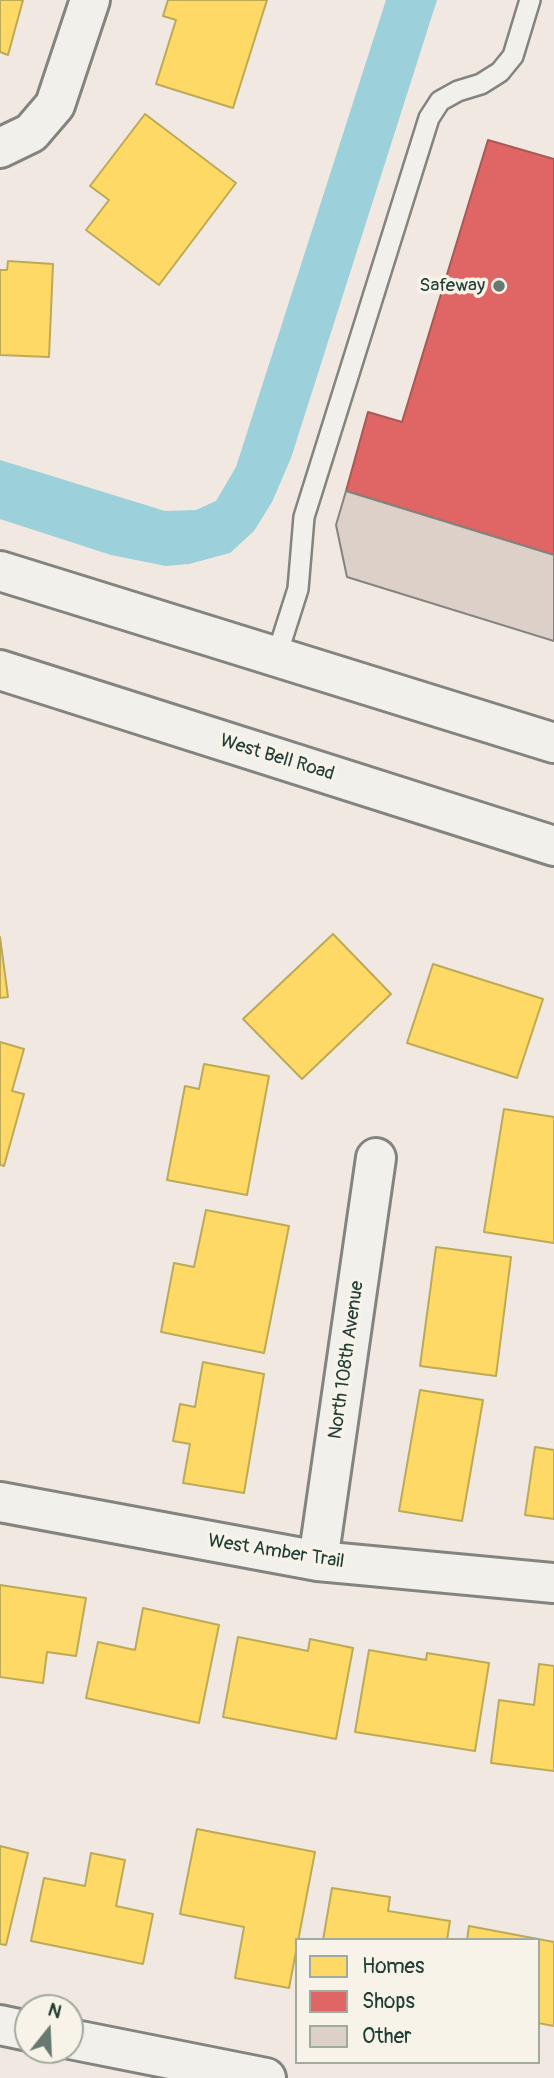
<!DOCTYPE html>
<style>
body{margin:0}
#map{position:relative;width:554px;height:2078px;overflow:hidden;background:#f0e8e1;font-family:Pangolin,sans-serif}
canvas{display:block}
.legend{position:absolute;left:295px;top:1938px;width:245px;height:126px;box-sizing:border-box;background:#f7f3e8;border:2px solid #a1aaa0;margin:0;padding:9px 12px;list-style:none;font-size:21px;color:#1f3d34}
.legend li{display:flex;align-items:center;gap:14px;height:35px}
.legend b{width:35px;border:2px solid #a1aaa0}
.north{position:absolute;left:14px;top:1994px;width:70px;height:70px;box-sizing:border-box;background:#f7f3e8;border:2px solid #a1aaa0;border-radius:50%;rotate:18deg;font-size:19px;font-weight:700;line-height:28px;text-align:center;color:#1f3d34}
.north::after{content:'';display:block;margin:auto;width:24px;height:32px;background:#687971;clip-path:polygon(50% 0,100% 100%,50% 72%,0 100%)}
</style>
<div id="map">
<canvas width="554" height="2078"></canvas>
<ul class="legend">
<li><b style="height:19px;background:#ffd966"></b>Homes</li>
<li><b style="height:19px;background:#e06666"></b>Shops</li>
<li><b style="height:19px;background:#dcd0c9"></b>Other</li>
</ul>
<div class="north">N</div>
</div>
<script>
const ctx = document.querySelector('canvas').getContext('2d');
ctx.lineJoin = 'round';
function fill(path, color) { ctx.fillStyle = color; ctx.fill(path, 'evenodd'); }
const shape = rows => new Path2D(rows.map(r => 'M' + r).join(''));
function strokePath(path, color, width, dash) { ctx.strokeStyle = color; ctx.lineWidth = width; ctx.lineCap = dash ? 'butt' : 'round'; ctx.setLineDash(dash || []); ctx.stroke(path); }
function drawText(font, color, halo, rows, align = 'center') {
  ctx.font = font + ' Pangolin,sans-serif'; ctx.lineWidth = 7; ctx.setLineDash([]); ctx.textBaseline = 'middle'; ctx.strokeStyle = halo; ctx.fillStyle = color; for (const [text, x, y, turn = 0] of rows) {
    ctx.save(); ctx.translate(x, y); ctx.rotate((+turn || 0) * Math.PI / 180); ctx.textAlign = isNaN(turn) ? turn : align; if (halo) ctx.strokeText(text, 0, 0); ctx.fillText(text, 0, 0); ctx.restore();
  }
}
fill(shape([
 [386,0,437,0,291,458,272,502,254,531,230,553,189,564,166,566,111,555,0,519,0,460,165,511,196,510,216,501,236,467]
]), '#9cd0da');
const homes = shape([
 [0,0,23,0,8,55,0,52,0,0],
 [168,0,267,0,233,108,156,84,176,20,163,16,168,0],
 [145,114,236,183,159,285,86,230,109,200,90,186,145,114],
 [8,261,53,264,49,357,0,355,0,270,7,270,8,261],
 [333,934,391,994,302,1079,243,1019,333,934],
 [0,937,8,997,0,998,0,937],
 [433,964,543,999,517,1078,407,1043,433,964],
 [0,1042,24,1049,12,1091,24,1094,4,1166,0,1165,0,1042],
 [204,1064,269,1076,247,1195,167,1180,185,1086,199,1089,204,1064],
 [504,1109,554,1117,554,1243,484,1232,504,1109],
 [206,1210,289,1226,264,1353,161,1332,174,1263,194,1267,206,1210],
 [436,1247,511,1257,496,1376,420,1366,436,1247],
 [203,1362,264,1374,244,1493,183,1483,190,1444,173,1441,180,1404,195,1407,203,1362],
 [420,1390,483,1400,462,1521,399,1511,420,1390],
 [535,1447,554,1450,554,1519,525,1515,535,1447],
 [0,1585,86,1598,76,1656,47,1652,43,1683,0,1677,0,1585],
 [143,1608,219,1625,199,1723,86,1698,98,1642,135,1650,143,1608],
 [238,1637,308,1651,310,1639,353,1648,336,1739,223,1717,238,1637],
 [369,1650,426,1660,427,1653,489,1663,475,1751,355,1732,369,1650],
 [539,1664,554,1666,554,1771,491,1763,499,1700,534,1705,539,1664],
 [197,1829,315,1852,289,1988,235,1978,244,1927,180,1914,197,1829],
 [0,1846,28,1853,6,1945,0,1944,0,1846],
 [91,1853,125,1860,116,1906,153,1914,143,1964,31,1941,44,1878,85,1886,91,1853],
 [332,1888,390,1897,388,1911,450,1921,447,1940,323,1940,332,1888],
 [469,1926,554,1942,554,2026,538,2023,538,1940,467,1940,469,1926]
]);
fill(homes, '#ffd966');
strokePath(homes, '#bcaa57', 2);
const shops = shape([
 [488,140,554,159,554,555,346,491,368,412,402,422,488,140]
]);
fill(shops, '#e06666');
strokePath(shops, '#a65a57', 2);
const building = shape([
 [346,491,554,555,554,641,347,577,336,525,346,491]
]);
fill(building, '#dcd0c9');
strokePath(building, '#838480', 2);
const service = shape([
 [276,658,298,589,304,517,429,118,440,101,458,91,481,84,500,72,513,56,530,0]
]);
const minor = shape([
 [0,148,31,133,55,105,90,0],
 [0,1502,318,1561,554,1583],
 [318,1561,376,1158],
 [0,2025,28,2031],
 [70,2039,266,2078]
]);
const primary = shape([
 [0,571,554,743],
 [0,670,554,846]
]);
strokePath(service, '#838480', 24);
strokePath(minor, '#838480', 44);
strokePath(primary, '#838480', 44);
strokePath(service, '#f2f0eb', 19);
strokePath(minor, '#f2f0eb', 38);
strokePath(primary, '#f2f0eb', 38);
for (const [x, y, r, color] of [
 [499,286,7,"#687971"]
]) { const dot = new Path2D(); dot.arc(x, y, r, 0, 2 * Math.PI); ctx.fillStyle = color; ctx.fill(dot); strokePath(dot, '#f7f3e8', 2.5); }
drawText('19px', '#1f3d34', '#f7f3e8', [
 ["Safeway",485,286]
], 'right');
drawText('19px', '#1f3d34', '#f7f3e8', [
 ["West Bell Road",277,758,17],
 ["North 108th Avenue",347,1360,-82],
 ["West Amber Trail",276,1552,9]
]);
</script>
